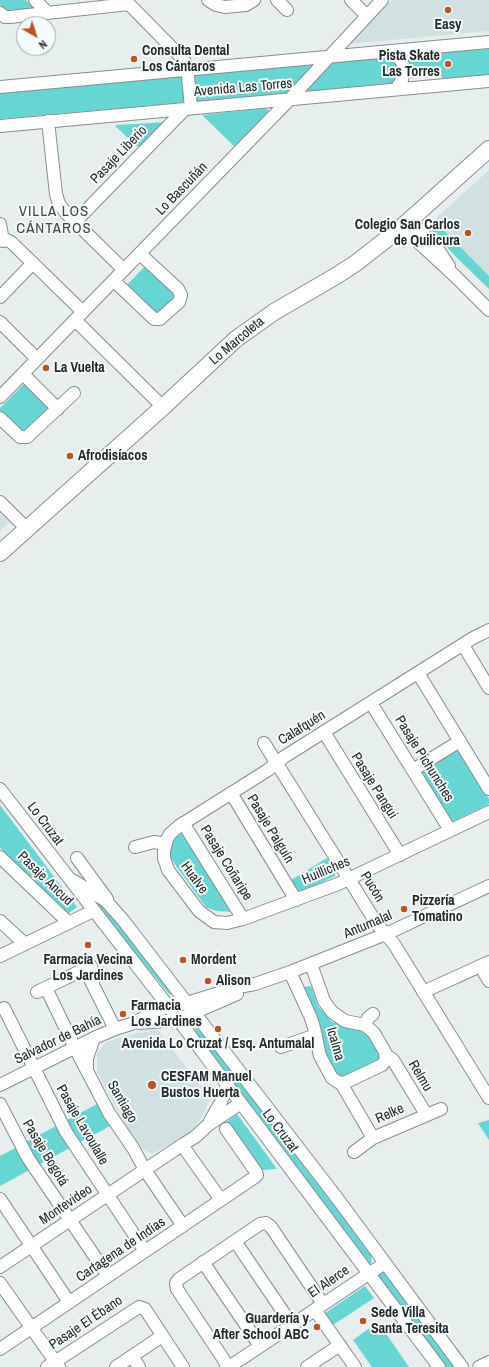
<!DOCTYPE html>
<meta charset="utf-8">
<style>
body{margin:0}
#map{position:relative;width:489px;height:1367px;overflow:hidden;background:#e6eeee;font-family:"Archivo Narrow",sans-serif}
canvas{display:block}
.north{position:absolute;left:16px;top:16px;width:40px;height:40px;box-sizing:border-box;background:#f3fbfb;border:1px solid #a1a7a7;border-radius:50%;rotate:141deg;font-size:11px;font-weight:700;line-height:16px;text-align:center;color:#252828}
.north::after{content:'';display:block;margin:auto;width:14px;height:18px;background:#b95522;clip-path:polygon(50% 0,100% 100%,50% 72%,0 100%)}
</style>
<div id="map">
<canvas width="489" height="1367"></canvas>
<div class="north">N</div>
</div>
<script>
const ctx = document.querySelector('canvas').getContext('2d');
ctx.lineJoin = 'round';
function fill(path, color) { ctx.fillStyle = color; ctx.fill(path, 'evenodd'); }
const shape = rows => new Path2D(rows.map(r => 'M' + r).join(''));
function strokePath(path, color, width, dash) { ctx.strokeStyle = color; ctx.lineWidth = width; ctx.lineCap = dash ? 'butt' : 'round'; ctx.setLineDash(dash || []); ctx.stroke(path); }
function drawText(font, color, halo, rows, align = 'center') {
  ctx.font = font + ' "Archivo Narrow",sans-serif'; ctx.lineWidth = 4; ctx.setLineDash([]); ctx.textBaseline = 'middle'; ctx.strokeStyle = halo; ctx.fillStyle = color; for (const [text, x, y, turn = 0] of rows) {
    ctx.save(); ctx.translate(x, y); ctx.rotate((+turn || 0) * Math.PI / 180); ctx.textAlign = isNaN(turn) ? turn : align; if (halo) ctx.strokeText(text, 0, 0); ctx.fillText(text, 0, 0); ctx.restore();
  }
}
fill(shape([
 [392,0,489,0,489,31,349,44],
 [489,170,489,276,434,220],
 [0,513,10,522,0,531],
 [158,1030,210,1099,201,1119,190,1133,152,1154,144,1150,136,1143,97,1072,97,1053,106,1042,137,1033]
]), '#d1e1e1');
fill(shape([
 [0,0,26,0,36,10,8,13,0,5],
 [489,47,489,75,444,79,429,68,409,70,402,54],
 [393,55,399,61,398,83,0,119,0,92],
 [267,108,269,112,237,149,202,115],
 [167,122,141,148,138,147,115,126,117,125],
 [434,220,489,276,489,289,457,258,429,228,429,223],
 [147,264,176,292,176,300,161,315,156,313,127,285],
 [26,382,53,409,25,433,20,433,0,412,0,408],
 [458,748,489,799,489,804,452,822,419,771],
 [0,805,77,907,68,914,0,848],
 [184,831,233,912,216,911,206,907,176,866,171,858,170,848,173,840,178,834],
 [327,858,336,872,335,876,300,893,291,880],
 [87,896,99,902,120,926,141,954,173,993,170,995,136,954],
 [311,986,318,1006,332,1022,357,1029,373,1039,381,1058,343,1076,336,1075,327,1060,322,1043,321,1028,302,987],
 [196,1028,204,1034,322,1190,372,1252,371,1265,192,1032],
 [97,1104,110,1126,0,1186,0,1156],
 [237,1114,277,1169,262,1170,228,1127,221,1126],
 [489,1120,489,1140,478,1123],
 [384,1272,455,1367,446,1367,376,1275],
 [365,1286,374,1298,333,1325,325,1313],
 [378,1322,409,1367,372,1367,353,1340]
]), '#66d6d5');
const minor = shape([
 [35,0,47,12],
 [125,0,183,59,187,66,191,108],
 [208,0,216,5,225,7,246,5,254,0],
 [277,0,287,10],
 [351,0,367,16],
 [0,13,5,17,10,17,129,4],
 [393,51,402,62,404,68,402,80,396,89],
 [0,87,489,42],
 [48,121,56,194,59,204,66,213,124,270],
 [0,126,489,81],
 [410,220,437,248,449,266],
 [75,222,185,109],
 [0,224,3,241],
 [402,227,456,277,489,310],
 [3,241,7,240,11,242,83,312],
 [114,281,154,319,160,319,162,317,179,302,181,295,178,289,140,254],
 [0,297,33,263],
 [75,320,163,407],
 [0,322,37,359],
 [23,374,58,409],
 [0,397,290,99,382,0],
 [0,418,20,437,27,437,74,393],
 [0,502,27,529],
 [489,630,473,638,284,757,268,770,179,826,170,834,167,839,164,851,164,858,168,870,199,911,214,922,227,923,243,919,338,884,489,812],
 [463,645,489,688],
 [418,673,489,789],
 [371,703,450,830],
 [324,732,400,855],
 [264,743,377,924,394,944,489,1098],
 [413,770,460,741],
 [0,789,168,1006,439,1367],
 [231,793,296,900],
 [183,823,243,919],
 [135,847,154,842,165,844],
 [0,857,69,923],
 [77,858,107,899],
 [74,881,106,901,123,920,337,1198,462,1367],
 [0,921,25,944],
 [0,956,93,911],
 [480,966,489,981],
 [85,969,115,1029],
 [290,972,311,1018,314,1028,320,1056,332,1078,338,1082,344,1083,382,1065,386,1059,385,1052,374,1033,365,1025,345,1021,332,1012,324,1001,311,964],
 [46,988,75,1048,109,1113,133,1148,145,1170,183,1226],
 [37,992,91,966],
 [423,992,489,962],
 [4,1008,66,1132,145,1251],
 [139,1023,177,1020,237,994],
 [365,1025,368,1018,373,1014],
 [281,1047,316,1035],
 [386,1055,393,1060,426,1114],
 [87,1070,87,1058,94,1038],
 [341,1083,373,1138],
 [0,1085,94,1038,115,1029,131,1024,168,1006,187,1003,238,987,255,984,290,972,386,934,489,886],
 [0,1104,28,1158,108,1276],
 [210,1121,221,1102,227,1085],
 [182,1145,221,1200],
 [354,1152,373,1138,441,1109],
 [0,1199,69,1302],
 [235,1241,292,1325],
 [203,1262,260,1346],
 [0,1267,182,1145,195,1137,208,1125,241,1103],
 [0,1283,59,1367],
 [315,1310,355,1367],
 [0,1349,255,1177,257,1175,256,1172,226,1129],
 [132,1356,139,1367],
 [47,1367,139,1307,145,1309,183,1367],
 [116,1367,162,1336],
 [227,1367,224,1360,177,1289,176,1283,179,1279,260,1224,266,1223,271,1227,323,1304],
 [229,1367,385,1263],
 [307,1367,340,1345],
 [479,1367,489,1362]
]);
const major = shape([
 [0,553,163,407,236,339,274,312,336,276,356,263,402,227,489,149]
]);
strokePath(minor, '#868e8d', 14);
strokePath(major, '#868e8d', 18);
strokePath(minor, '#fff', 12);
strokePath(major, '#fff', 16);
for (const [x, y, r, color] of [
 [448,10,4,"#b95522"],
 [134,59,4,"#b95522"],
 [448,64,4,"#b95522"],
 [468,233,4,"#b95522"],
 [46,368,4,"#b95522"],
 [70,456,4,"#b95522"],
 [404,909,4,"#b95522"],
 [88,945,4,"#b95522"],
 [183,960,4,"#b95522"],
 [208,981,4,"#b95522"],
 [123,1014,4,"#b95522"],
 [218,1029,4,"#b95522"],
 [152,1085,5,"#b95522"],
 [363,1321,4,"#b95522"],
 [317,1327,4,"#b95522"]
]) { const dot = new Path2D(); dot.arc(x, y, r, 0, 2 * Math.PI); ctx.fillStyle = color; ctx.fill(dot); strokePath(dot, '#f3fbfb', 1.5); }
drawText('bold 14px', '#252828', '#f3fbfb', [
 ["Easy",448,25,"center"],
 ["Consulta Dental",142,51],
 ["Los Cántaros",142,67],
 ["Pista Skate",440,56,"right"],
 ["Las Torres",440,72,"right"],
 ["Colegio San Carlos",460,225,"right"],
 ["de Quilicura",460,241,"right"],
 ["La Vuelta",54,368],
 ["Afrodisíacos",78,456],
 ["Pizzería",412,901],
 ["Tomatino",412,917],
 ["Farmacia Vecina",88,960,"center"],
 ["Los Jardines",88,976,"center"],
 ["Mordent",191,960],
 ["Alison",216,981],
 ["Farmacia",131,1006],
 ["Los Jardines",131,1022],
 ["Avenida Lo Cruzat / Esq. Antumalal",218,1044,"center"],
 ["CESFAM Manuel",161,1077],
 ["Bustos Huerta",161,1093],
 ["Sede Villa",371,1313],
 ["Santa Teresita",371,1329],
 ["Guardería y",309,1319,"right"],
 ["After School ABC",309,1335,"right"]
], 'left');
drawText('14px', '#252828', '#f3fbfb', [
 ["Avenida Las Torres",243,88,-5],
 ["Pasaje Liberio",119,155,-46],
 ["Lo Bascuñán",182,189,-46],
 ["Lo Marcoleta",237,341,-40],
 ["Calafquén",302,728,-32],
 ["Pasaje Pichunches",424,759,58],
 ["Pasaje Pangui",374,786,58],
 ["Lo Cruzat",45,824,53],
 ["Pasaje Palguín",270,829,59],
 ["Pasaje Coñaripe",226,863,58],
 ["Huilliches",326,871,-23],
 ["Hualve",194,878,54],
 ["Pasaje Ancud",45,879,44],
 ["Pucón",372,887,58],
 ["Antumalal",368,925,-23],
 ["Salvador de Bahía",58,1040,-26],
 ["Icalma",335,1044,74],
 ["Relmu",420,1076,59],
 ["Santiago",122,1102,60],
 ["Relke",390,1114,-24],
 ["Pasaje Lavoulalle",82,1125,60],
 ["Lo Cruzat",280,1131,53],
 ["Pasaje Bogotá",45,1153,59],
 ["Montevideo",66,1205,-34],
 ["Cartagena de Indias",121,1250,-34],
 ["El Alerce",329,1282,-34],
 ["Pasaje El Ébano",86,1323,-34]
]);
ctx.letterSpacing = '1px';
drawText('15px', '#414847', '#f3fbfb', [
 ["VILLA LOS",54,212],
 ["CÁNTAROS",54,229]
]);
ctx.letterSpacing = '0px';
</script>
